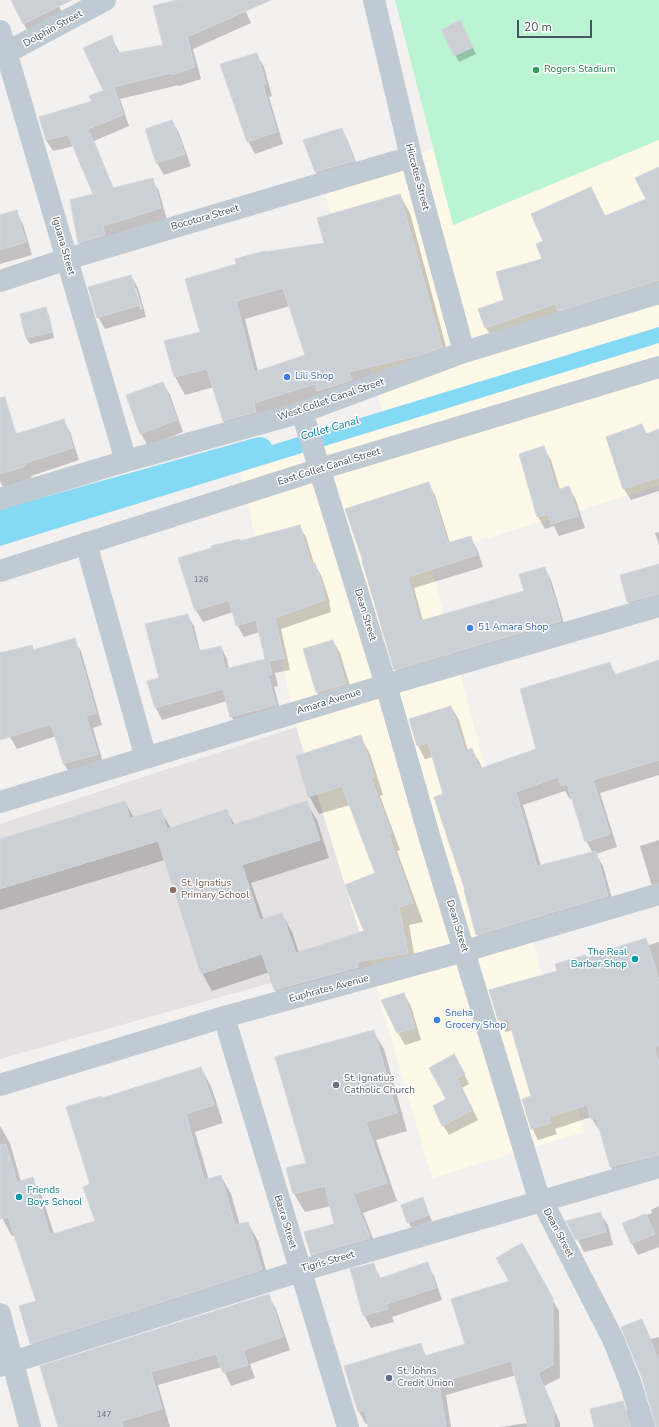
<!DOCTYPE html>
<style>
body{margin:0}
#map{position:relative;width:659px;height:1427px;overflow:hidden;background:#f3f0f0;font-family:"Nunito Sans",sans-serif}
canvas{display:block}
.scale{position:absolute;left:517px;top:20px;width:75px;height:18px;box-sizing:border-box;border:2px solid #465360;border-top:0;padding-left:5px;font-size:12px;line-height:14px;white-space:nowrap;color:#465360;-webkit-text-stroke:3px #fff;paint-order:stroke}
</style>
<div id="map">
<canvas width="659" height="1427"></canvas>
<div class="scale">20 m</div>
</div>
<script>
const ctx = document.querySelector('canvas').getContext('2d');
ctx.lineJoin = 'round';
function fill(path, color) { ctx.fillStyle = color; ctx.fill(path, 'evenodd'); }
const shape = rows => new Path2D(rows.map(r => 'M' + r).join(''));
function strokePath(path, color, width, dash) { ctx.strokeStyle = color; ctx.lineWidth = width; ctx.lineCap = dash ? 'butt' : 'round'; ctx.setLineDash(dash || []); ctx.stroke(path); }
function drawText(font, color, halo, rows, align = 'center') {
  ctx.font = font + ' "Nunito Sans",sans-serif'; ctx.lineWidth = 3; ctx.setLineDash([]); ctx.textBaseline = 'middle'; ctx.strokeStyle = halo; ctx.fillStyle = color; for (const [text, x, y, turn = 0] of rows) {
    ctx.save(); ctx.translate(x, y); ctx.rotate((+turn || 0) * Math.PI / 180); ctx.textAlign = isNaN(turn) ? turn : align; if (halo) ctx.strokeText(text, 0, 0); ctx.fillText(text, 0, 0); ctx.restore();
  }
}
fill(shape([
 [659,140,659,327,382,411,323,186,434,149,454,225],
 [659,343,659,486,428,556,584,1132,432,1178,367,956,296,727,241,472]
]), '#fef8e9');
fill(shape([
 [296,727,367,956,0,1059,0,824]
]), '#e4e1e2');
fill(shape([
 [395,0,659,0,659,140,453,225]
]), '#bbf4d3');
fill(shape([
 [659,327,659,343,0,546,0,530,285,441]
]), '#84daf5');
fill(shape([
 [12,0,56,0,65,19,30,36],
 [181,0,257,0,243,5,251,23,193,49,201,79,179,86,179,85,120,99,129,126,94,141,114,189,152,180,159,191,167,220,86,254,79,242,94,195,74,146,53,151,46,140,104,91,84,48,111,37,120,53,164,46],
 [463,28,476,54,459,62,443,31],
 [257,55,264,67,272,96,269,97,283,144,255,154,248,141],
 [172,121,179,133,191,166,164,175,157,163,146,130],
 [341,129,348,141,360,173,323,184,316,172,304,141],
 [659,178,659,290,491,336,486,328,479,310,506,301,543,260,605,217,647,200],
 [400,195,410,213,451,365,234,438,224,421,214,387,185,395,175,377,166,342,202,333,237,265,265,253,325,243],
 [290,306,307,356,258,371,245,319],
 [16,212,23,224,32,255,0,264,0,216],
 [131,276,138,288,146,317,105,329,98,317],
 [134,288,136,288,142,309,141,310],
 [45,309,49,315,54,338,30,344,26,338],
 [163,383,170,395,183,432,148,446,141,434,127,396],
 [63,420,70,432,79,460,31,476,32,478,3,487,0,481,0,433,14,429,17,435],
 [642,426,647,434,659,430,659,491,631,500,624,489,607,437],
 [544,448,551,460,560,490,569,487,576,500,585,528,559,536,554,526,545,529,538,517,521,454],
 [428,483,435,495,450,543,470,537,477,549,483,567,414,588,423,621,525,591,545,568,551,580,567,633,402,681,395,669,364,562],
 [299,526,306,537,314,564,321,575,330,602,329,603,331,612,281,629,290,670,275,673,278,686,274,687,282,717,238,728,231,716,227,701,162,720,156,708,148,682,160,679,187,615,194,626,200,651,221,647,227,659,229,669,266,660,260,632,244,637,237,625,233,612,203,622,196,610,241,542],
 [659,532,659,545,655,533],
 [621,575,659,581,659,608,635,614,628,602],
 [74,640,81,651,102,725,93,728,104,766,71,775,64,764,56,736,17,749,10,737,0,693,0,654,32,646,34,651],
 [333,641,340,653,353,696,324,704,317,692,304,650],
 [659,661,659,775,600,793,617,847,596,854,603,866,615,909,485,947,477,934,444,795,433,757,425,759,418,746,451,707,459,720,468,751,472,750,480,763,482,769,537,750,609,663,616,675],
 [565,791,570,799,573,798,586,841,593,853,541,866,523,805],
 [360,736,370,754,383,795,380,796,400,850,397,851,423,922,409,925,417,971,286,1008,275,990,270,972,212,991,202,973,165,860,0,910,0,841,125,802,134,818,160,810,171,828,226,810,235,825,306,802,317,820,329,858,251,883,264,920,282,914,292,932,299,953,365,932,376,874,350,805,319,814,309,796],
 [659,840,659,895,658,896,651,883,640,846],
 [646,939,649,945,659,942,659,1167,618,1178,611,1167,600,1130,599,1130,591,1117,555,1129,557,1134,538,1140,532,1128,532,1097,512,1030,506,1032,499,1020,490,990,559,972,586,958],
 [404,994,411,1006,421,1040,405,1045,398,1033],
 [373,1031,384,1049,407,1131,376,1140,397,1201,363,1213,380,1256,322,1273,311,1255,336,1225,331,1206,305,1212,294,1194,307,1164],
 [459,1064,469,1084,462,1088,478,1120,449,1135,443,1125,448,1099],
 [201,1068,211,1086,223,1123,195,1132,209,1180,221,1176,231,1194,240,1225,248,1223,258,1241,271,1288,41,1361,31,1343,37,1302,15,1235,12,1236,2,1218,0,1211,0,1126,10,1143,21,1182,32,1178,42,1196,54,1234,96,1222,91,1185,102,1099],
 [422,1198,432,1221,412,1228,408,1222],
 [659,1206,659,1247,638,1255,632,1244,624,1224,652,1213,651,1210],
 [600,1213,608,1225,613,1245,584,1252,568,1221],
 [521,1245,559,1311,560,1378,544,1386,560,1423,560,1427,500,1427,528,1423,516,1375,446,1395,451,1427,369,1427,368,1424,366,1424,359,1412,346,1366,420,1345,427,1357,466,1345,511,1281],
 [373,1264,381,1279,427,1264,434,1276,442,1300,392,1317,394,1322,371,1328,364,1315],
 [268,1295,276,1309,290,1350,250,1364,255,1378,231,1386,222,1367,158,1385,170,1427,60,1427],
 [642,1320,651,1339,659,1337,659,1427,657,1427],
 [622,1403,629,1413,633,1427,595,1427]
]), '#0003');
strokePath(shape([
 [0,523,260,450]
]), '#84daf5', 26);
const building = shape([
 [11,0,72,0,23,24,11,0],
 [177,0,271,0,187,37,195,67,172,75,171,73,114,87,123,115,88,129,113,188,153,178,161,208,103,226,105,235,78,243,70,200,93,194,68,135,46,140,39,117,92,101,89,96,110,88,103,90,83,48,112,35,117,53,163,45,153,6,177,0],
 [460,20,473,47,454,56,441,30,460,20],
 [257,53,266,84,263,85,277,132,247,142,220,64,257,53],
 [172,120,185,154,156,163,145,129,172,120],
 [342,128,354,161,315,172,303,140,342,128],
 [659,167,659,280,558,311,555,304,485,328,478,309,504,300,496,272,542,259,536,244,543,241,531,214,591,187,605,216,646,199,635,178,659,167],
 [400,194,442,347,420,355,349,372,352,380,317,391,315,384,254,403,256,412,223,421,207,369,174,377,164,341,200,332,185,279,236,264,235,259,265,251,265,252,324,243,317,218,400,194],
 [283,288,305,355,254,372,236,301,283,288],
 [17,210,26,242,0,250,0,215,17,210],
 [131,275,140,305,97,318,88,287,131,275],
 [46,307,52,332,26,338,20,314,46,307],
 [163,382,177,420,140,434,126,395,163,382],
 [5,397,16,434,64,419,73,448,25,463,26,466,0,474,0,398,5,397],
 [642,424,646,434,659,429,659,477,623,489,606,437,642,424],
 [544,446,557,490,569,486,578,516,551,524,548,514,537,517,519,454,544,446],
 [429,482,448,543,471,536,477,555,408,577,420,621,524,591,519,574,545,567,561,621,394,670,362,561,363,561,345,509,429,482],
 [300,525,311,564,315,563,324,590,323,591,325,600,275,618,284,658,269,661,272,674,268,676,276,705,230,717,223,689,155,708,147,681,159,678,145,624,188,614,198,651,221,646,225,669,265,659,256,620,236,626,229,600,195,611,178,558,212,548,211,546,240,539,240,541,300,525],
 [659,564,659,594,627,602,620,575,659,564],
 [75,638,96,713,86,716,98,754,63,764,51,724,0,740,0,653,32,645,33,650,75,638],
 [333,640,346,684,316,692,303,649,333,640],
 [659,660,659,760,593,780,610,834,585,842,567,784,561,786,558,777,516,792,537,866,596,851,608,896,476,935,464,890,465,890,434,797,443,794,428,743,417,746,409,719,451,706,465,751,472,748,479,769,536,749,520,689,610,662,614,675,659,660],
 [361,735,374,777,371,778,391,832,388,833,413,903,399,907,408,953,357,962,358,967,274,990,262,954,201,974,158,841,0,889,0,839,125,801,130,818,161,809,167,829,227,809,232,825,307,801,320,840,242,865,260,920,282,913,296,953,364,931,345,885,375,873,342,786,308,797,296,756,361,735],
 [646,938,659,980,659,1045,654,1047,659,1063,659,1155,610,1167,596,1118,591,1119,587,1105,549,1117,551,1123,531,1129,522,1099,531,1096,508,1018,498,1020,489,990,557,971,555,964,585,955,586,957,646,938],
 [404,993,415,1028,397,1033,381,1000,404,993],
 [374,1030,397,1113,366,1122,387,1183,353,1194,370,1238,311,1255,304,1232,334,1224,325,1186,293,1194,286,1168,306,1163,275,1057,374,1030],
 [454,1054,465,1074,457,1078,473,1110,442,1126,433,1106,446,1099,429,1068,454,1054],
 [201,1067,214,1105,186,1114,204,1180,221,1175,235,1225,248,1222,262,1270,30,1344,19,1306,36,1301,8,1217,0,1219,0,1145,6,1144,17,1182,33,1177,50,1235,95,1221,83,1187,90,1184,66,1107,101,1096,102,1098,201,1067],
 [423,1197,429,1215,407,1223,401,1205,423,1197],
 [601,1212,606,1232,576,1240,566,1221,601,1212],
 [646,1214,655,1234,631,1244,622,1223,646,1214],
 [522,1243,553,1298,553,1365,538,1373,554,1409,554,1427,528,1427,511,1361,439,1383,446,1427,368,1427,365,1410,358,1412,344,1366,421,1343,425,1356,465,1344,451,1299,509,1281,496,1258,522,1243],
 [428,1262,436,1288,386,1304,388,1309,363,1316,350,1269,374,1263,378,1279,428,1262],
 [269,1294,283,1337,243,1350,248,1365,223,1373,216,1354,151,1372,162,1409,122,1421,123,1427,58,1427,40,1366,269,1294],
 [642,1319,659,1361,659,1427,656,1427,642,1378,621,1327,642,1319],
 [623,1401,631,1427,594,1427,590,1409,623,1401]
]);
fill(building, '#cbcfd6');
strokePath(building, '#d3d6dc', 1);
strokePath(shape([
 [374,0,411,157,464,352],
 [0,31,126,461],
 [0,56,105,0],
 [0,281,67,259,411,157],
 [302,412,386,685,430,839,536,1189,613,1339,630,1382,644,1427],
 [0,499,126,461,302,412,464,352,659,293],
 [86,543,146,758],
 [0,571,320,469,659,367],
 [0,802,386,685,659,606],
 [224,1017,348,1427],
 [0,1085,224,1017,465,951,659,894],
 [0,1314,30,1427],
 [0,1366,300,1271,659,1167]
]), '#bfcad3', 22);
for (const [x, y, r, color] of [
 [536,70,4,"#2e9e5b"],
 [287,377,4,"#3f7fe0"],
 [470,628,4,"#3f7fe0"],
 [173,890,4,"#8d6e63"],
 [635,959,4,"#0f9aa8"],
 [437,1020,4,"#3f7fe0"],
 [336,1085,4,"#6b7280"],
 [19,1197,4,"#0f9aa8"],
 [389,1378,4,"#5c6f8a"]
]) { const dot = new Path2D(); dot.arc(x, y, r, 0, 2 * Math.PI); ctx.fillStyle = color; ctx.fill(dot); strokePath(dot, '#fff', 1.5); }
drawText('8px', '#67727e', null, [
 ["126",201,580],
 ["147",104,1415]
]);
drawText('10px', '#465360', '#fff', [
 ["Dolphin Street",53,29,-29],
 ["Hiccatee Street",417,177,75],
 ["Bocotora Street",205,218,-16],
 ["Iguana Street",63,246,74],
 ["West Collet Canal Street",331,400,-19],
 ["East Collet Canal Street",329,467,-17],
 ["Dean Street",365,615,73],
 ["Amara Avenue",329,702,-17],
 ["Dean Street",457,926,73],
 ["Euphrates Avenue",329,989,-15],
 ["Basra Street",285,1222,73],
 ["Dean Street",558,1233,62],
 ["Tigris Street",328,1262,-16]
]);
drawText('10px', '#27864d', '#fff', [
 ["Rogers Stadium",544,70]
], 'left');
drawText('10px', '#366cbe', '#fff', [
 ["Lili Shop",295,377],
 ["51 Amara Shop",478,628],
 ["Sneha",445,1014],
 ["Grocery Shop",445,1026]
], 'left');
drawText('10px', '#785e54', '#fff', [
 ["St. Ignatius",181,884],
 ["Primary School",181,896]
], 'left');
drawText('10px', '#0d838f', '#fff', [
 ["The Real",627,953],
 ["Barber Shop",627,965],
 ["Friends",27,1191,"left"],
 ["Boys School",27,1203,"left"]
], 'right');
drawText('10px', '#5b616d', '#fff', [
 ["St. Ignatius",344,1079],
 ["Catholic Church",344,1091]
], 'left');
drawText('10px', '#4e5e75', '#fff', [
 ["St. Johns",397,1372],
 ["Credit Union",397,1384]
], 'left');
drawText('italic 11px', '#0280a7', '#fff', [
 ["Collet Canal",330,429,-16]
]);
</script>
